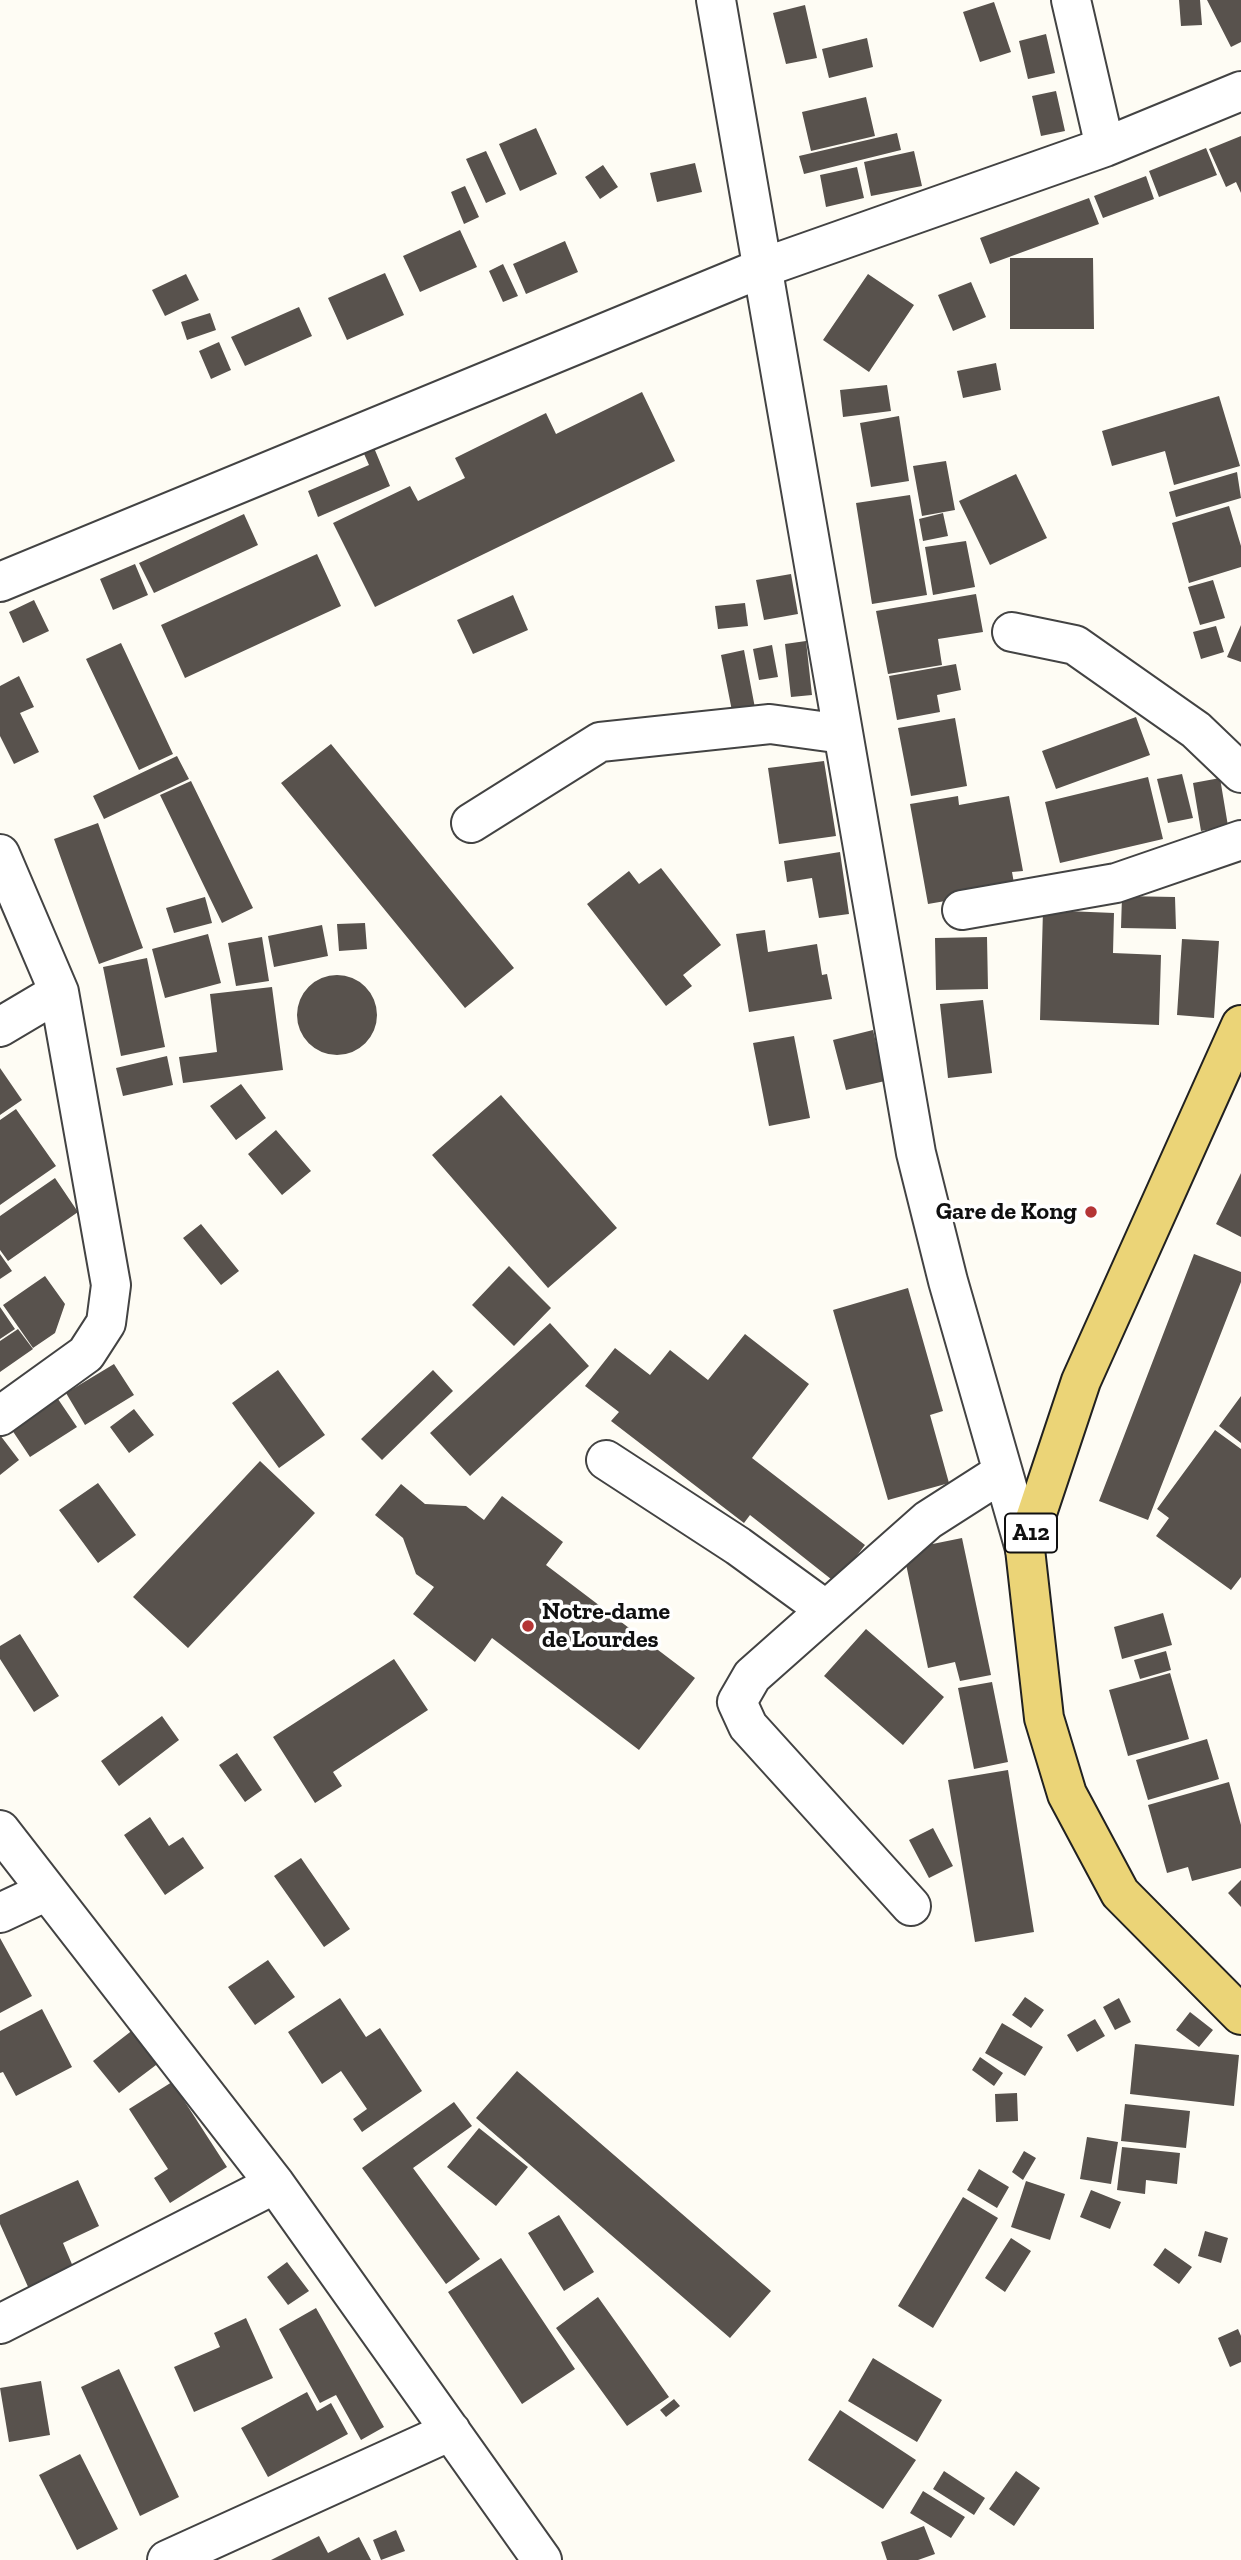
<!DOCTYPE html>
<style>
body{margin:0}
canvas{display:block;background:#fefcf4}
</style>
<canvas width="1241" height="2560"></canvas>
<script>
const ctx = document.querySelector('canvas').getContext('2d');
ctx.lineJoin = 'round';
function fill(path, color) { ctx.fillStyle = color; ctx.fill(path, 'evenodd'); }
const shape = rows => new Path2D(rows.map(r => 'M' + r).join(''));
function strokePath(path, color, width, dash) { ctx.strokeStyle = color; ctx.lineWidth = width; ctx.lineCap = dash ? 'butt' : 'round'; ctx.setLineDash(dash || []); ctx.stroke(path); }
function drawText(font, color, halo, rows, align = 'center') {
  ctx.font = font + ' "Zilla Slab",serif'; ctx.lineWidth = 7; ctx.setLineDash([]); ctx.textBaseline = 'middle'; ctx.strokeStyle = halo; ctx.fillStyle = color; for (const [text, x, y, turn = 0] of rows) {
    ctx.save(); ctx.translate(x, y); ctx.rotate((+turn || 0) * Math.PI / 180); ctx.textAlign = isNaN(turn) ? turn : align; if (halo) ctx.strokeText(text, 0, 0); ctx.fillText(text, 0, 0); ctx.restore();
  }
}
fill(shape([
 [1179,0,1200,0,1202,25,1181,26],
 [1207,0,1241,0,1241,42,1231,47],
 [994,2,1011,52,980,62,963,12],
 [805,5,817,58,786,64,773,13],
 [1046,34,1055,73,1028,79,1019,41],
 [867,38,873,67,829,78,822,49],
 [1056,91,1065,131,1041,136,1032,96],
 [866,97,875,136,811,151,802,112],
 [536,128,557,174,520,191,499,144],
 [897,133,901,150,804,174,799,156],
 [1241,136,1241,193,1236,182,1226,187,1209,149],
 [1206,148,1217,175,1159,197,1149,171],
 [486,151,506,194,486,203,466,159],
 [914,151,922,186,871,196,864,162],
 [695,163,702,192,657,202,650,173],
 [603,165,618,187,600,199,585,177],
 [857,167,864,198,826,207,820,175],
 [1146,176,1154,199,1103,218,1094,196],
 [465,186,479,217,464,224,451,192],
 [1089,198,1099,224,990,264,980,238],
 [460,230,477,267,420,292,403,256],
 [565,241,578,272,526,294,513,264],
 [1010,258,1093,258,1094,329,1010,329],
 [503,264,518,296,503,302,489,271],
 [385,273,404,315,347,340,328,298],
 [186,274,199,300,165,316,152,290],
 [868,274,914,305,869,372,823,340],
 [971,282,986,317,953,331,938,295],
 [299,307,312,336,245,366,231,337],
 [210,313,216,330,187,340,181,322],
 [219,342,231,370,211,379,199,351],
 [996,363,1001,390,963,398,957,371],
 [887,385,891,411,843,417,840,390],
 [642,392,675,461,375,607,333,523,410,486,418,501,465,478,455,458,546,413,556,434],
 [1219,396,1240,466,1174,485,1165,451,1112,466,1102,431],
 [899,416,909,481,871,487,860,423],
 [372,443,390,486,318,517,308,491,369,465,361,447],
 [946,461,955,510,922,516,913,466],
 [1237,472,1241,498,1176,517,1169,492],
 [1016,474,1047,538,990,565,959,501],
 [910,495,927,595,872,604,856,503],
 [1229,506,1241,546,1241,567,1189,583,1172,523],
 [943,513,948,536,923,541,919,519],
 [244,514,258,545,154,593,139,563],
 [966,541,975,587,933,595,925,547],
 [317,554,341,606,185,678,161,625],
 [135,564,148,595,113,610,100,579],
 [791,574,798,614,764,620,756,580],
 [1213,580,1225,618,1200,625,1188,587],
 [976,594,983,632,938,639,942,665,888,674,876,611],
 [513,595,528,630,473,654,457,620],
 [34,600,49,631,23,643,9,612],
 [745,603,748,626,718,629,715,606],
 [1241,625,1241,662,1227,657],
 [1216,626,1224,652,1201,659,1193,632],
 [806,641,812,695,791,697,785,644],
 [121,643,173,754,139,770,86,659],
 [772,645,778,677,759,680,753,649],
 [744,650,755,708,732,711,721,655],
 [956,664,961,690,937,695,940,712,897,720,889,676],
 [19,676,34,707,20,713,39,752,14,764,0,736,0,686],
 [1136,717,1150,755,1056,789,1042,751],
 [955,718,967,786,911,796,898,728],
 [331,744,514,968,465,1008,281,783],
 [177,756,189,779,104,819,93,796],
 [824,761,836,836,779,844,768,768],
 [1182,774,1193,818,1168,823,1157,779],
 [1148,777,1163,839,1060,863,1045,802],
 [1220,778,1228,826,1201,831,1193,783],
 [191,781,253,908,222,923,160,795],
 [958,796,959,805,1009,796,1023,871,1012,872,1015,889,928,904,910,804],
 [98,823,143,948,99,964,54,839],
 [840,852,849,914,819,918,812,878,787,882,784,861],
 [661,868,721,945,683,975,692,986,666,1006,587,904,629,871,639,884],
 [1122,896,1175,897,1176,929,1121,928],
 [205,897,212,923,174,933,166,908],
 [1043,910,1114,913,1113,953,1161,955,1159,1025,1040,1020],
 [365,923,367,949,339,951,337,924],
 [322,925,328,956,274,967,268,936],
 [765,930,768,952,817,944,822,975,827,974,832,999,749,1012,736,934],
 [208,934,221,983,165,998,152,949],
 [262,937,269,981,236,986,228,943],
 [987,937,988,989,936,990,935,938],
 [1182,939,1219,941,1214,1018,1177,1015],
 [147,958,165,1047,121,1056,103,967],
 '297 1015a40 40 0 1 1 80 0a40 40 0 1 1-80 0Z',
 [272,987,283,1070,183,1083,179,1057,217,1052,210,994],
 [983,1000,992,1073,948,1078,940,1004],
 [873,1030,885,1081,846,1090,833,1040],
 [794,1036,810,1118,769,1126,753,1043],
 [167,1056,173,1085,123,1096,116,1068],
 [0,1068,22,1100,0,1115],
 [241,1084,266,1118,236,1140,210,1106],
 [501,1095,617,1228,548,1288,432,1155],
 [16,1109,56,1166,0,1205,0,1120],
 [276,1130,311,1171,282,1195,248,1154],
 [1241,1173,1241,1237,1216,1224],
 [55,1178,78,1212,8,1261,0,1250,0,1216],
 [201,1224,239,1271,221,1285,183,1238],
 [0,1254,12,1271,0,1279],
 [1194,1254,1241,1272,1241,1282,1148,1520,1099,1501],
 [509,1266,551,1308,514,1346,472,1305],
 [45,1276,65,1304,55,1333,33,1348,3,1305],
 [908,1288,943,1411,930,1415,949,1483,888,1500,833,1310],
 [0,1307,15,1329,0,1339],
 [550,1323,589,1366,470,1476,430,1433],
 [18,1329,33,1349,0,1372,0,1341],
 [745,1334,809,1384,752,1458,865,1545,836,1583,750,1515,744,1523,611,1421,619,1412,585,1386,615,1348,650,1375,670,1350,708,1380],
 [114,1364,134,1395,85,1425,66,1393],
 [278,1370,325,1435,279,1468,232,1403],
 [433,1370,453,1391,382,1460,361,1439],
 [1241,1396,1241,1443,1219,1426],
 [58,1399,77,1427,30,1457,12,1430],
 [134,1409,154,1435,129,1453,110,1427],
 [1215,1430,1241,1449,1241,1577,1231,1590,1156,1536,1169,1518,1157,1509],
 [0,1435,19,1460,0,1475],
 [260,1461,315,1513,188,1648,133,1597],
 [98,1483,136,1535,98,1563,59,1510],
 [401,1484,425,1504,466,1506,484,1520,502,1496,563,1542,546,1565,695,1678,639,1750,492,1638,475,1662,413,1614,434,1587,416,1574,403,1538,375,1515],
 [962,1538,991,1675,960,1681,955,1662,928,1668,903,1550],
 [1163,1613,1172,1645,1122,1659,1114,1627],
 [866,1629,944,1697,903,1745,824,1676],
 [20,1634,59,1696,34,1712,0,1659,0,1646],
 [1166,1651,1171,1670,1140,1679,1134,1660],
 [394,1659,428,1710,333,1772,342,1786,315,1803,273,1737],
 [1170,1673,1189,1739,1128,1756,1109,1690],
 [992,1682,1008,1762,974,1769,958,1688],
 [162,1716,179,1740,119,1786,101,1761],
 [1207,1739,1219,1779,1148,1800,1136,1760],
 [237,1753,262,1790,245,1802,219,1765],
 [1008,1770,1034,1932,975,1942,948,1780],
 [1229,1782,1241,1825,1241,1868,1192,1881,1188,1867,1167,1873,1148,1805],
 [150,1817,169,1846,183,1837,204,1868,165,1895,124,1835],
 [933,1828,953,1866,929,1878,909,1840],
 [301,1858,350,1929,324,1947,274,1876],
 [1241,1880,1241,1907,1228,1893],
 [0,1938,32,1996,0,2013],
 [268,1960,295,1997,255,2025,228,1987],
 [1025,1997,1044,2010,1031,2028,1012,2015],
 [340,1998,366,2037,380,2028,422,2091,362,2132,353,2119,367,2109,341,2071,322,2084,288,2032],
 [1119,1998,1131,2022,1115,2030,1103,2007],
 [42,2009,72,2067,16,2096,3,2072,0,2073,0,2031],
 [1190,2012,1213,2030,1199,2047,1176,2030],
 [1095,2019,1105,2036,1077,2052,1067,2035],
 [1002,2023,1043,2047,1025,2076,985,2053],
 [134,2029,160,2062,119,2093,93,2061],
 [1135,2044,1239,2055,1234,2106,1130,2094],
 [980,2057,1003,2073,994,2086,972,2070],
 [517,2071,771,2291,730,2338,476,2118],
 [172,2082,227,2167,170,2203,154,2178,168,2169,129,2109],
 [1017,2093,1018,2121,996,2122,995,2094],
 [454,2102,472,2126,413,2168,480,2259,446,2284,362,2168],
 [1125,2104,1190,2111,1186,2148,1121,2141],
 [479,2128,528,2167,496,2206,447,2167],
 [1087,2137,1118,2142,1111,2184,1080,2179],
 [1122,2147,1180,2153,1177,2184,1146,2180,1145,2194,1117,2190],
 [1024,2151,1036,2158,1023,2180,1012,2172],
 [979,2169,1009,2187,997,2208,967,2190],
 [78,2180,99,2226,63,2243,74,2269,29,2289,0,2224,0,2215],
 [1026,2181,1065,2194,1050,2240,1011,2227],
 [1091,2190,1121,2202,1110,2229,1080,2217],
 [963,2197,998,2218,933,2328,898,2306],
 [559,2215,594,2272,564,2291,528,2233],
 [1205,2231,1228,2238,1221,2263,1198,2256],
 [1011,2238,1031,2251,1005,2292,985,2278],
 [1165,2248,1192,2267,1179,2284,1153,2265],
 [501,2258,575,2369,522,2404,448,2292],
 [287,2262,309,2291,288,2305,267,2277],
 [598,2297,669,2397,627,2426,556,2328],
 [316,2308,384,2427,361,2440,336,2395,320,2403,279,2329],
 [246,2318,273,2378,194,2412,174,2367,220,2347,214,2333],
 [1238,2329,1241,2336,1241,2362,1230,2367,1218,2338],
 [873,2358,942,2400,917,2442,848,2401],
 [119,2369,179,2497,140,2516,81,2387],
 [41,2381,50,2435,9,2442,0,2388],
 [307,2392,317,2411,331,2403,348,2434,268,2477,241,2428],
 [674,2399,680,2406,666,2417,660,2410],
 [840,2410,916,2460,883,2509,808,2460],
 [80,2454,118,2529,77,2550,39,2475],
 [944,2471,985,2498,974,2515,933,2489],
 [1016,2471,1040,2488,1014,2526,989,2509],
 [923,2491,965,2517,951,2538,910,2513],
 [924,2526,935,2554,918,2560,887,2560,881,2542],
 [396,2530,405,2551,381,2560,373,2540],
 [319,2536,328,2553,359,2537,371,2560,271,2560]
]), '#58524d');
const minor = shape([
 [716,0,916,1153,948,1281,1025,1549],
 [1071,0,1105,147],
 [0,582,762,268,1105,147,1241,91],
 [1012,632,1075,645,1196,730,1241,773],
 [471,823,600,742,770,724,843,734],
 [0,854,59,992,111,1285,106,1323,86,1354,0,1416],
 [962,910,1116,883,1241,840],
 [0,1027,59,992],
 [606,1460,738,1546,826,1610],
 [0,1830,275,2184,542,2560],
 [911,1906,748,1726,737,1702,752,1676,928,1520,1003,1472],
 [0,1913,47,1891],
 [0,2324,275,2184],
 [167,2560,451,2431]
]);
const major = shape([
 [1241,1025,1081,1381,1025,1549,1044,1718,1067,1794,1120,1893,1241,2015]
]);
strokePath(minor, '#434343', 42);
strokePath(major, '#212121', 42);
strokePath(minor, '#fff', 38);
strokePath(major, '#ebd477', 38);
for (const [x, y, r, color] of [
 [1091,1212,7,"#b43535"],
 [528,1626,7,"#b43535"]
]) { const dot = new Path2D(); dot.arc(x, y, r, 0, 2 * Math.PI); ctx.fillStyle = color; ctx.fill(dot); strokePath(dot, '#fff', 2.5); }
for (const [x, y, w] of [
 [1031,1533,52]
]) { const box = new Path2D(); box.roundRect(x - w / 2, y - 19.5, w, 39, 5); ctx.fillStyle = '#fff'; ctx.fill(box); strokePath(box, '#101010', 2); }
drawText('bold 23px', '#101010', null, [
 ["A12",1031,1533]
]);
drawText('bold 24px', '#101010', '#fff', [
 ["Gare de Kong",1077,1212],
 ["Notre-dame",542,1612,"left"],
 ["de Lourdes",542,1640,"left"]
], 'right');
</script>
